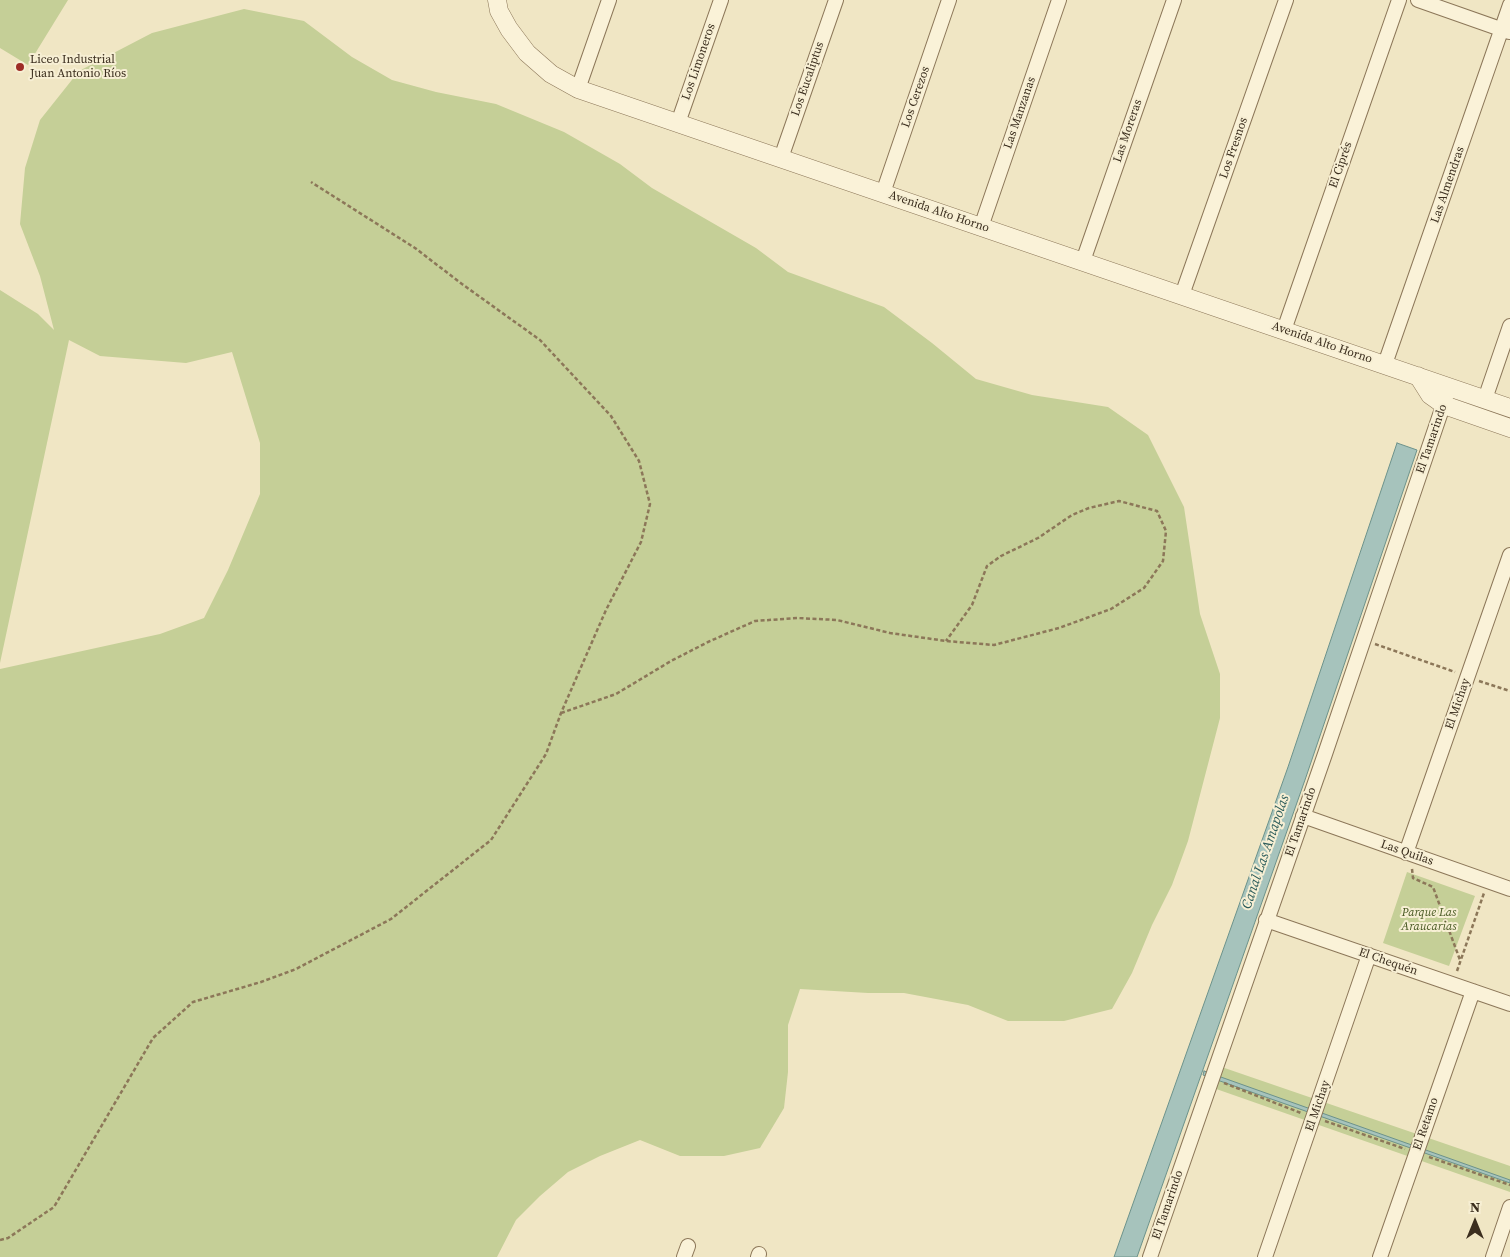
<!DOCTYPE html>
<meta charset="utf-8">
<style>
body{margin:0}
#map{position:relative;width:1510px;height:1257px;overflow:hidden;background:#f0e6c4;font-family:"Source Serif 4",serif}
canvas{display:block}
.north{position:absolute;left:1450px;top:1197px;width:50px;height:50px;-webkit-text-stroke:4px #f7efd4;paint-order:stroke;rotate:0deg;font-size:14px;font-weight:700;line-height:20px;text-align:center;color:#3b2e1e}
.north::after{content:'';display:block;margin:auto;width:18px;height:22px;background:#3b2e1e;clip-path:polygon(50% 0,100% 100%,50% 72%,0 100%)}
</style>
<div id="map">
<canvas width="1510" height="1257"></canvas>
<div class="north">N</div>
</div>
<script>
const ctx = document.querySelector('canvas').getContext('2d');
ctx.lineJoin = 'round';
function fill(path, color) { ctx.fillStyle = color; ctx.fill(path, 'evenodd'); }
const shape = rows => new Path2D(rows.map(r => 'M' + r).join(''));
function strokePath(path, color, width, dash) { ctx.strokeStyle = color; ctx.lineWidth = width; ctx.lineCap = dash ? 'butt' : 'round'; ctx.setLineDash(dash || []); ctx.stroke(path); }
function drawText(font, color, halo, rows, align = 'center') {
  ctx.font = font + ' "Source Serif 4",serif'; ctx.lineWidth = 4; ctx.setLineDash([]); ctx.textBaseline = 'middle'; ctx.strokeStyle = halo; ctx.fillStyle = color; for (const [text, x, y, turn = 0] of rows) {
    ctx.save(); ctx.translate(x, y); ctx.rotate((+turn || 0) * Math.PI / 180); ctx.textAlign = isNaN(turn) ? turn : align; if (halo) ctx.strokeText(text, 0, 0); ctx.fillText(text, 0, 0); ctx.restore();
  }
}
fill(shape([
 [0,0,68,0,28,65,0,48],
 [244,9,304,21,352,57,392,80,436,92,496,104,564,132,620,164,652,188,756,248,788,272,884,307,932,343,976,379,1032,395,1108,407,1148,435,1184,507,1200,614,1220,674,1220,718,1188,841,1172,885,1152,925,1132,973,1112,1009,1064,1021,1008,1021,968,1005,904,993,868,993,800,989,788,1025,788,1072,784,1108,760,1148,724,1156,680,1156,640,1140,600,1156,568,1172,540,1196,516,1220,497,1257,0,1257,0,669,160,634,204,618,228,570,260,494,260,443,232,352,186,363,100,356,69,340,0,663,0,290,38,314,54,330,40,276,20,224,25,168,40,120,79,71,152,33],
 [1407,872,1475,896,1449,966,1383,943],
 [1210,1063,1510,1166,1510,1192,1202,1084]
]), '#c5cf97');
const water = shape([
 [1397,443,1417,450,1306,777,1137,1257,1114,1257,1288,767,1397,443],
 [1204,1071,1510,1180,1510,1183,1203,1075,1204,1071]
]);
fill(water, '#a6c3bc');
strokePath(water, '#6c928b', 1);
const minor = shape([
 [1418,0,1509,32],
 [578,89,609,0],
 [678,123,721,0],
 [781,158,836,0],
 [883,193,949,0],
 [981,227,1059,0],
 [1083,261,1174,0],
 [1182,295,1286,0],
 [1284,330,1399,0],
 [1385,364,1510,5],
 [1485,399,1510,326],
 [1303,816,1510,889],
 [1406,853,1510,555],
 [1266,920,1510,1004],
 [684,1257,688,1246],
 [758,1257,759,1254],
 [1150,1257,1325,754,1446,397],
 [1265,1257,1369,955],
 [1380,1257,1473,991],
 [1493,1257,1510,1207]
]);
const tertiary = shape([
 [497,0,499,11,509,29,527,53,551,74,578,89,1510,408],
 [1418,376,1430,395,1444,405,1510,428]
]);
strokePath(minor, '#8c7759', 16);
strokePath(tertiary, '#8c7759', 19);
strokePath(shape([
 [1375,644,1455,672],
 [1479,681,1510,691],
 [561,713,616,694,671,661,708,642,755,621,797,618,837,620,890,633,946,641,994,645,1059,628,1111,609,1144,588,1163,561,1166,531,1157,511,1119,501,1089,508,1072,515,1038,538,1001,556,987,566,972,605,946,641],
 [1412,869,1413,878,1433,887,1460,960],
 [1457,971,1484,893],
 [1224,1083,1301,1113],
 [1325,1121,1405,1149],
 [1429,1157,1510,1185],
 [0,1240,8,1238,54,1207,153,1038,193,1002,261,982,296,969,391,919,491,840,546,754,561,713,606,610,641,542,650,504,639,461,611,416,540,340,462,284,415,248,311,182]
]), '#8c7759', 2.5, [4, 2.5]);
strokePath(minor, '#faf2d8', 14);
strokePath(tertiary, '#faf2d8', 18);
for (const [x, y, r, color] of [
 [20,67,5,"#9e2c26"]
]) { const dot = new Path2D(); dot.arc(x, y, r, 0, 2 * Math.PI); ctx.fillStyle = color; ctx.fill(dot); strokePath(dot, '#f7efd4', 2); }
drawText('12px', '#3b2e1e', '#f7efd4', [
 ["Liceo Industrial",30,60],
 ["Juan Antonio Ríos",30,74]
], 'left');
drawText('12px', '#3b2e1e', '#f7efd4', [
 ["Los Limoneros",699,62,-71],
 ["Los Eucaliptus",808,79,-71],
 ["Los Cerezos",916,97,-71],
 ["Las Manzanas",1020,113,-71],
 ["Las Moreras",1128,131,-71],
 ["Los Fresnos",1234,148,-71],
 ["El Ciprés",1341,165,-71],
 ["Las Almendras",1448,185,-71],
 ["Avenida Alto Horno",939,212,19],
 ["Avenida Alto Horno",1322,343,19],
 ["El Tamarindo",1432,439,-71],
 ["El Michay",1458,704,-71],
 ["El Tamarindo",1301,822,-71],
 ["Las Quilas",1407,853,19],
 ["El Chequén",1388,962,19],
 ["El Michay",1318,1106,-71],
 ["El Retamo",1426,1124,-71],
 ["El Tamarindo",1168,1205,-71]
]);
drawText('italic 12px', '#485923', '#f7efd4', [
 ["Parque Las",1429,913],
 ["Araucarias",1429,927]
]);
drawText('italic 14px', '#2c5c5b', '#f7efd4', [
 ["Canal Las Amapolas",1266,852,-71]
]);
</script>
